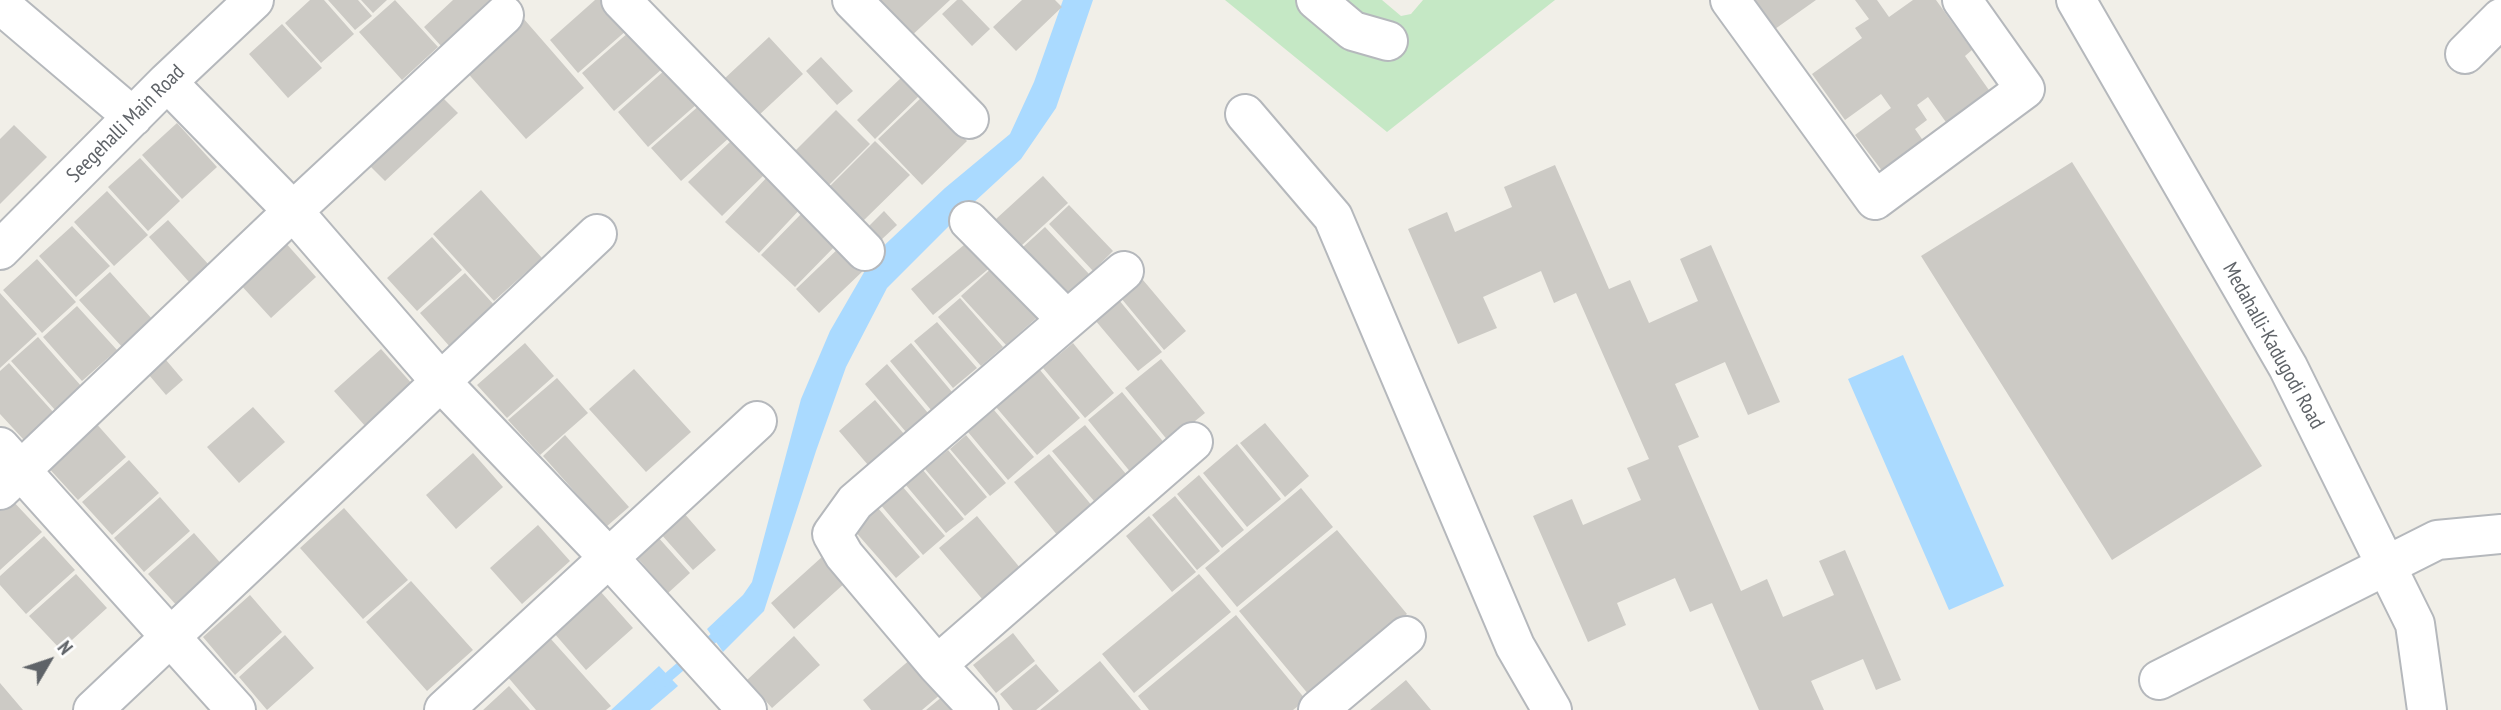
<!DOCTYPE html>
<style>
body{margin:0}
#map{position:relative;width:2501px;height:710px;overflow:hidden;background:#f1efe8;font-family:"PT Sans Narrow",sans-serif}
canvas{display:block}
.north{position:absolute;left:14px;top:626px;width:70px;height:70px;-webkit-text-stroke:5px #fff;paint-order:stroke;rotate:51deg;font-size:19px;font-weight:700;line-height:28px;text-align:center;color:#5f6368}
.north::after{content:'';display:block;margin:auto;width:24px;height:32px;background:#5f6368;clip-path:polygon(50% 0,100% 100%,50% 72%,0 100%)}
</style>
<div id="map">
<canvas width="2501" height="710"></canvas>
<div class="north">N</div>
</div>
<script>
const ctx = document.querySelector('canvas').getContext('2d');
ctx.lineJoin = 'round';
function fill(path, color) { ctx.fillStyle = color; ctx.fill(path, 'evenodd'); }
const shape = rows => new Path2D(rows.map(r => 'M' + r).join(''));
function strokePath(path, color, width, dash) { ctx.strokeStyle = color; ctx.lineWidth = width; ctx.lineCap = dash ? 'butt' : 'round'; ctx.setLineDash(dash || []); ctx.stroke(path); }
function drawText(font, color, halo, rows, align = 'center') {
  ctx.font = font + ' "PT Sans Narrow",sans-serif'; ctx.lineWidth = 6; ctx.setLineDash([]); ctx.textBaseline = 'middle'; ctx.strokeStyle = halo; ctx.fillStyle = color; for (const [text, x, y, turn = 0] of rows) {
    ctx.save(); ctx.translate(x, y); ctx.rotate((+turn || 0) * Math.PI / 180); ctx.textAlign = isNaN(turn) ? turn : align; if (halo) ctx.strokeText(text, 0, 0); ctx.fillText(text, 0, 0); ctx.restore();
  }
}
fill(shape([
 [1225,0,1382,0,1401,16,1411,14,1423,0,1555,0,1387,132]
]), '#c5e8c5');
fill(shape([
 [1063,0,1093,0,1056,108,1021,159,959,216,887,288,846,367,816,451,764,611,723,652,707,629,743,595,752,582,801,399,830,331,874,255,945,188,1010,134,1034,82],
 [1903,355,2004,586,1949,610,1848,379],
 [659,666,678,686,650,710,611,710]
]), '#aadaff');
strokePath(shape([
 [659,685,723,630]
]), '#aadaff', 10);
fill(shape([
 [310,0,324,0,354,34,321,63,285,23],
 [328,0,358,0,372,16,355,30],
 [361,0,387,0,373,13],
 [395,0,438,47,402,80,359,32],
 [453,0,491,0,441,46,424,27],
 [595,0,600,0,627,30,578,73,550,40],
 [871,0,950,0,908,39],
 [957,0,962,0,990,29,972,46,942,14],
 [1022,0,1055,0,1062,7,1016,51,993,27],
 [1754,0,1816,0,1775,29],
 [1855,0,1877,0,1889,17,1913,0,1936,0,1972,50,1965,56,1991,93,1948,125,1928,97,1917,105,1927,120,1915,129,1924,142,1883,172,1855,135,1891,108,1881,94,1845,120,1812,74,1862,38,1855,28,1869,19],
 [523,18,584,88,526,139,464,69],
 [282,24,322,68,288,98,249,54],
 [629,32,662,69,614,111,582,73],
 [769,37,803,74,758,116,724,79],
 [821,57,853,91,837,105,806,71],
 [666,69,697,104,648,147,618,112],
 [903,76,921,94,875,139,857,120],
 [438,93,458,113,385,181,365,161],
 [923,96,967,141,922,185,878,139],
 [701,104,730,137,681,181,651,148],
 [836,110,870,144,828,186,794,152],
 [177,123,217,167,182,199,142,155],
 [14,125,47,157,0,204,0,139],
 [731,141,764,175,722,216,688,182],
 [875,141,910,175,863,221,829,187],
 [140,158,180,201,148,231,108,187],
 [2072,162,2262,466,2112,560,1921,256],
 [1555,165,1609,289,1630,280,1649,323,1698,301,1680,259,1711,245,1780,402,1748,415,1725,362,1675,384,1699,437,1678,446,1741,591,1767,579,1783,617,1834,595,1819,561,1845,550,1901,680,1876,690,1863,659,1811,681,1824,710,1759,710,1712,603,1690,612,1675,578,1617,603,1626,625,1588,642,1533,516,1572,499,1583,525,1641,500,1627,468,1649,459,1576,293,1554,303,1541,271,1483,297,1497,328,1458,344,1408,229,1447,212,1455,232,1512,207,1504,187],
 [769,175,803,206,759,253,725,222],
 [1043,176,1068,203,1021,246,996,219],
 [481,190,542,258,494,301,433,234],
 [107,191,148,235,114,266,74,222],
 [1069,205,1113,251,1093,271,1049,224],
 [805,210,838,243,795,287,761,255],
 [884,211,897,225,880,241,867,228],
 [168,220,209,265,189,282,149,237],
 [72,226,110,266,76,297,39,256],
 [1045,227,1089,274,1068,294,1023,247],
 [432,237,462,270,417,311,387,278],
 [970,240,992,266,933,315,911,289],
 [284,241,316,277,271,318,239,283],
 [842,245,865,269,819,313,796,289],
 [37,259,76,302,42,333,3,290],
 [996,264,1041,314,1006,345,961,296],
 [110,272,153,320,123,348,79,300],
 [465,273,496,307,451,348,420,313],
 [1143,280,1186,331,1164,350,1121,298],
 [0,293,37,334,0,368],
 [960,298,1003,347,981,366,938,317],
 [1119,300,1162,352,1138,371,1095,320],
 [77,306,117,350,82,381,43,337],
 [937,322,977,368,953,388,914,341],
 [38,337,82,387,56,411,11,361],
 [525,343,554,376,507,418,477,385],
 [911,343,952,392,931,410,890,361],
 [1073,343,1114,393,1085,418,1043,368],
 [381,349,413,385,366,427,334,391],
 [1161,359,1205,413,1169,442,1125,388],
 [166,360,183,380,166,395,149,375],
 [9,363,54,413,24,440,0,414,0,371],
 [887,364,928,413,906,432,865,384],
 [634,369,691,432,646,472,589,409],
 [1040,370,1080,418,1037,455,996,407],
 [557,378,588,413,540,455,508,420],
 [1122,392,1166,445,1132,474,1088,420],
 [875,400,904,434,868,465,839,431],
 [253,407,285,442,239,483,207,447],
 [994,410,1034,457,1008,480,968,432],
 [94,421,126,457,78,500,45,464],
 [1265,423,1309,476,1285,497,1240,443],
 [1085,425,1126,474,1094,501,1052,451],
 [565,435,629,507,606,527,543,456],
 [966,435,1006,483,990,496,950,449],
 [1237,444,1281,499,1247,527,1203,473],
 [948,450,987,497,965,516,925,469],
 [473,453,503,487,456,529,426,495],
 [1049,454,1093,507,1058,536,1014,482],
 [129,460,159,493,112,535,82,502],
 [923,470,964,519,946,533,905,484],
 [1199,475,1244,530,1222,548,1177,494],
 [902,486,945,536,923,555,880,504],
 [1301,488,1333,527,1237,607,1205,568],
 [1175,496,1220,551,1197,570,1152,515],
 [160,497,190,531,144,572,114,538],
 [11,499,42,532,0,570,0,509],
 [344,508,408,580,363,619,300,548],
 [878,508,920,557,896,578,853,529],
 [683,512,716,550,693,570,660,533],
 [977,516,1021,569,983,600,939,548],
 [1149,516,1196,572,1172,592,1126,536],
 [538,525,570,561,522,604,490,568],
 [1337,530,1407,614,1309,695,1239,611],
 [194,533,224,567,179,608,148,574],
 [44,536,75,570,26,614,0,585,0,576],
 [657,536,690,573,668,593,635,555],
 [823,556,846,582,794,629,771,603],
 [76,574,107,608,61,650,29,616],
 [1199,574,1231,612,1134,693,1102,654],
 [411,581,473,650,427,691,366,622],
 [600,591,633,628,586,670,554,633],
 [250,595,282,632,235,675,203,637],
 [1236,615,1306,700,1293,710,1149,710,1138,696],
 [1013,633,1035,661,996,693,973,665],
 [285,635,314,668,267,710,239,677],
 [794,636,820,665,772,708,747,680],
 [550,638,611,706,606,710,536,710,507,676],
 [912,658,941,694,922,710,871,710,863,700],
 [1100,661,1141,710,1040,710],
 [1036,664,1059,691,1036,710,1013,710,1000,694],
 [1406,680,1431,710,1370,710],
 [0,683,23,710,0,710],
 [509,686,530,710,483,710],
 [943,696,956,710,926,710]
]), '#cccac5');
const minor = shape([
 [621,0,865,251],
 [852,0,969,119],
 [1316,0,1353,31,1388,41],
 [1730,0,1875,200,2025,89,1962,0],
 [2076,0,2288,367,2415,624,2427,710],
 [0,4,133,117],
 [2465,54,2501,18],
 [167,82,293,211,441,382,610,559,747,710],
 [1245,114,1333,217,1515,646,1552,710],
 [969,221,1067,320],
 [0,250,167,82,254,0],
 [0,447,236,710],
 [0,490,293,211,504,15],
 [937,665,1193,442],
 [2159,680,2437,540,2501,534],
 [93,710,597,234],
 [444,710,757,421],
 [979,710,937,665,844,555,832,534,855,502,1124,271],
 [1318,710,1406,636]
]);
strokePath(minor, '#b5b8bc', 42);
strokePath(minor, '#fff', 38);
drawText('21px', '#5f6368', '#fff', [
 ["Seegehalli Main Road",126,124,-45],
 ["Medahalli-Kadugodi Road",2273,346,61]
]);
</script>
